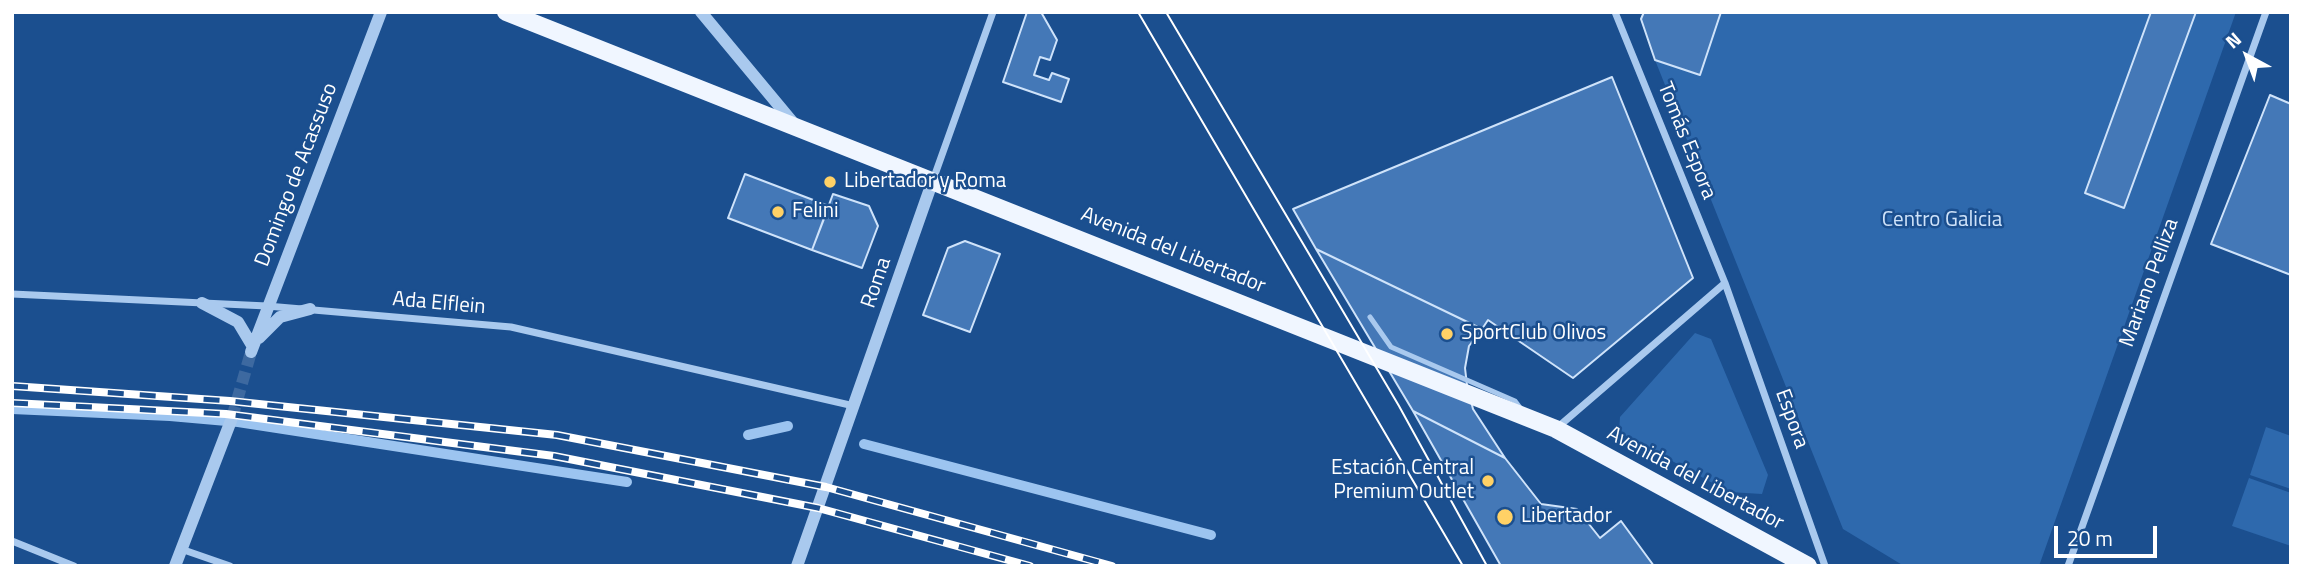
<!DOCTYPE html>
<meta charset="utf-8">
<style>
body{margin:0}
#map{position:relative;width:2303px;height:578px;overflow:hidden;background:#1b4f8f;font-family:"Titillium Web",sans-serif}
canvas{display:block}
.frame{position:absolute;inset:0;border:14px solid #fff;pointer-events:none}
.north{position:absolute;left:2212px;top:21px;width:70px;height:70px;-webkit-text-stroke:5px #1b4f8f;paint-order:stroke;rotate:319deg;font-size:19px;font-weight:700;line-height:28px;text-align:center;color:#fff}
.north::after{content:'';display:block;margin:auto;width:24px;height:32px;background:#fff;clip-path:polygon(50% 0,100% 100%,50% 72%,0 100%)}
.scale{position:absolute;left:2054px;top:526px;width:103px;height:32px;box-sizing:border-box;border:4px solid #fff;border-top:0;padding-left:9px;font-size:21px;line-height:24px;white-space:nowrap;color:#fff;-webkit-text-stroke:5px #1b4f8f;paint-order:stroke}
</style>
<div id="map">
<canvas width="2303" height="578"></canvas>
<div class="frame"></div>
<div class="north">N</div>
<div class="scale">20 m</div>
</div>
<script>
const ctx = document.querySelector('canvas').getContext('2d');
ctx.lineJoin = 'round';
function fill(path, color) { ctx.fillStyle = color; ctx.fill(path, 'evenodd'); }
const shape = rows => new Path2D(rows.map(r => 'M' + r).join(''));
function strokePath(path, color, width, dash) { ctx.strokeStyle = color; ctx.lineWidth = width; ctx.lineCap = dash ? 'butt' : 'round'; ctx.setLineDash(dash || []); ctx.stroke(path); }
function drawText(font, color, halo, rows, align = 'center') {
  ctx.font = font + ' "Titillium Web",sans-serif'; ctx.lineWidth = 5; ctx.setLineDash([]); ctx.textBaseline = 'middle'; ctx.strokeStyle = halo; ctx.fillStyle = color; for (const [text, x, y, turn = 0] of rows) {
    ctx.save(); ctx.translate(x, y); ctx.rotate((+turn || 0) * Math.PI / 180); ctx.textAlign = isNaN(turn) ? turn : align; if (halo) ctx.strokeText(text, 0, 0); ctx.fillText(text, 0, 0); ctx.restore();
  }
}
fill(shape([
 [1644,12,2236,12,2039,566,1904,566,1843,529,1655,60,1641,19],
 [1695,333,1711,339,1768,475,1762,494,1729,492,1619,432,1620,417],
 [2266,427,2291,436,2291,489,2250,475],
 [2249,478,2291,493,2291,546,2232,526]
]), '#2e69ad');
strokePath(shape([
 [12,409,170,416,238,422,627,482],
 [748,435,788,426],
 [864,444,1211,535]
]), '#9cc4f0', 10);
const building = shape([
 [1027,12,1041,12,1057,40,1050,60,1040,57,1034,75,1049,80,1052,73,1069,79,1061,102,1003,82,1027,12],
 [1644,12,1721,12,1700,75,1655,60,1641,19,1644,12],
 [2151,12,2196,12,2124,208,2085,193,2151,12],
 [1612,77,1693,278,1573,378,1488,320,1482,329,1316,249,1293,209,1612,77],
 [2270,95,2291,104,2291,275,2211,244,2270,95],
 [745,174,829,206,812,250,728,218,745,174],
 [833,194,869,206,878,226,862,268,812,250,833,194],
 [965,241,1000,254,970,332,923,315,948,248,965,241],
 [1316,249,1482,329,1469,346,1465,368,1467,385,1473,409,1505,458,1413,411,1316,249],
 [1413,411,1505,458,1541,504,1577,509,1600,538,1621,521,1654,566,1501,566,1413,411]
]);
fill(building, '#4478b7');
strokePath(building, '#cfe3fa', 2);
strokePath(shape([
 [232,418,251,352]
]), '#3d69a0', 12, [12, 6]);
strokePath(shape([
 [1370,317,1391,347,1515,401,1521,409]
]), '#a9c9ee', 5);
strokePath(shape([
 [1615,12,1725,283,1825,566],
 [933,180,993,12],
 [12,294,267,306,511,327,854,406],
 [1558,427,1725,283],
 [12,541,74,566],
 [181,549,230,566],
 [2068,566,2266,12]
]), '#a9c9ee', 7);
strokePath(shape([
 [701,12,795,125],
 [202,303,238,322,253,347],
 [259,338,280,317,310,309],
 [251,352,381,12],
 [175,566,232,418],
 [797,566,933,180]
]), '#a9c9ee', 12);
strokePath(shape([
 [506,12,1556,429,1808,566]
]), '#f0f6ff', 18);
strokePath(shape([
 [1138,12,1463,566],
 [1166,12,1399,406,1487,566]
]), '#fff', 2);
const rail = shape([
 [12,386,230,401,557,435,826,487,1112,566],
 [12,403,226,414,554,456,818,508,1030,566]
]);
strokePath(rail, '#fff', 8);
strokePath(rail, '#1b4f8f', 5, [16]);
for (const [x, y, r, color] of [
 [830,182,7,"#ffd166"],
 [778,212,7,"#ffd166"],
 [1447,334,7,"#ffd166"],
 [1488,481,7,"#ffd166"],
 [1505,517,9,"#ffd166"]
]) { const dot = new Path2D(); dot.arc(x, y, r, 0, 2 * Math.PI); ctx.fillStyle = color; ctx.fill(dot); strokePath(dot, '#1b4f8f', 2.5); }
drawText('21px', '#fff', '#1b4f8f', [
 ["Tomás Espora",1686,141,68],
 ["Domingo de Acassuso",297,175,-69],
 ["Avenida del Libertador",1173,251,22],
 ["Roma",877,283,-71],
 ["Mariano Pelliza",2150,283,-70],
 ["Ada Elflein",439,304,5],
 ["Espora",1791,419,70],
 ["Avenida del Libertador",1695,479,28]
]);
drawText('21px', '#fff', '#1b4f8f', [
 ["Libertador y Roma",844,182],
 ["Felini",792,212],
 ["SportClub Olivos",1461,334],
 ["Estación Central",1474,469,"right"],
 ["Premium Outlet",1474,493,"right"],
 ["Libertador",1521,517]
], 'left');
drawText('21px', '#cfe3fa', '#1b4f8f', [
 ["Centro Galicia",1942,221]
]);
</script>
